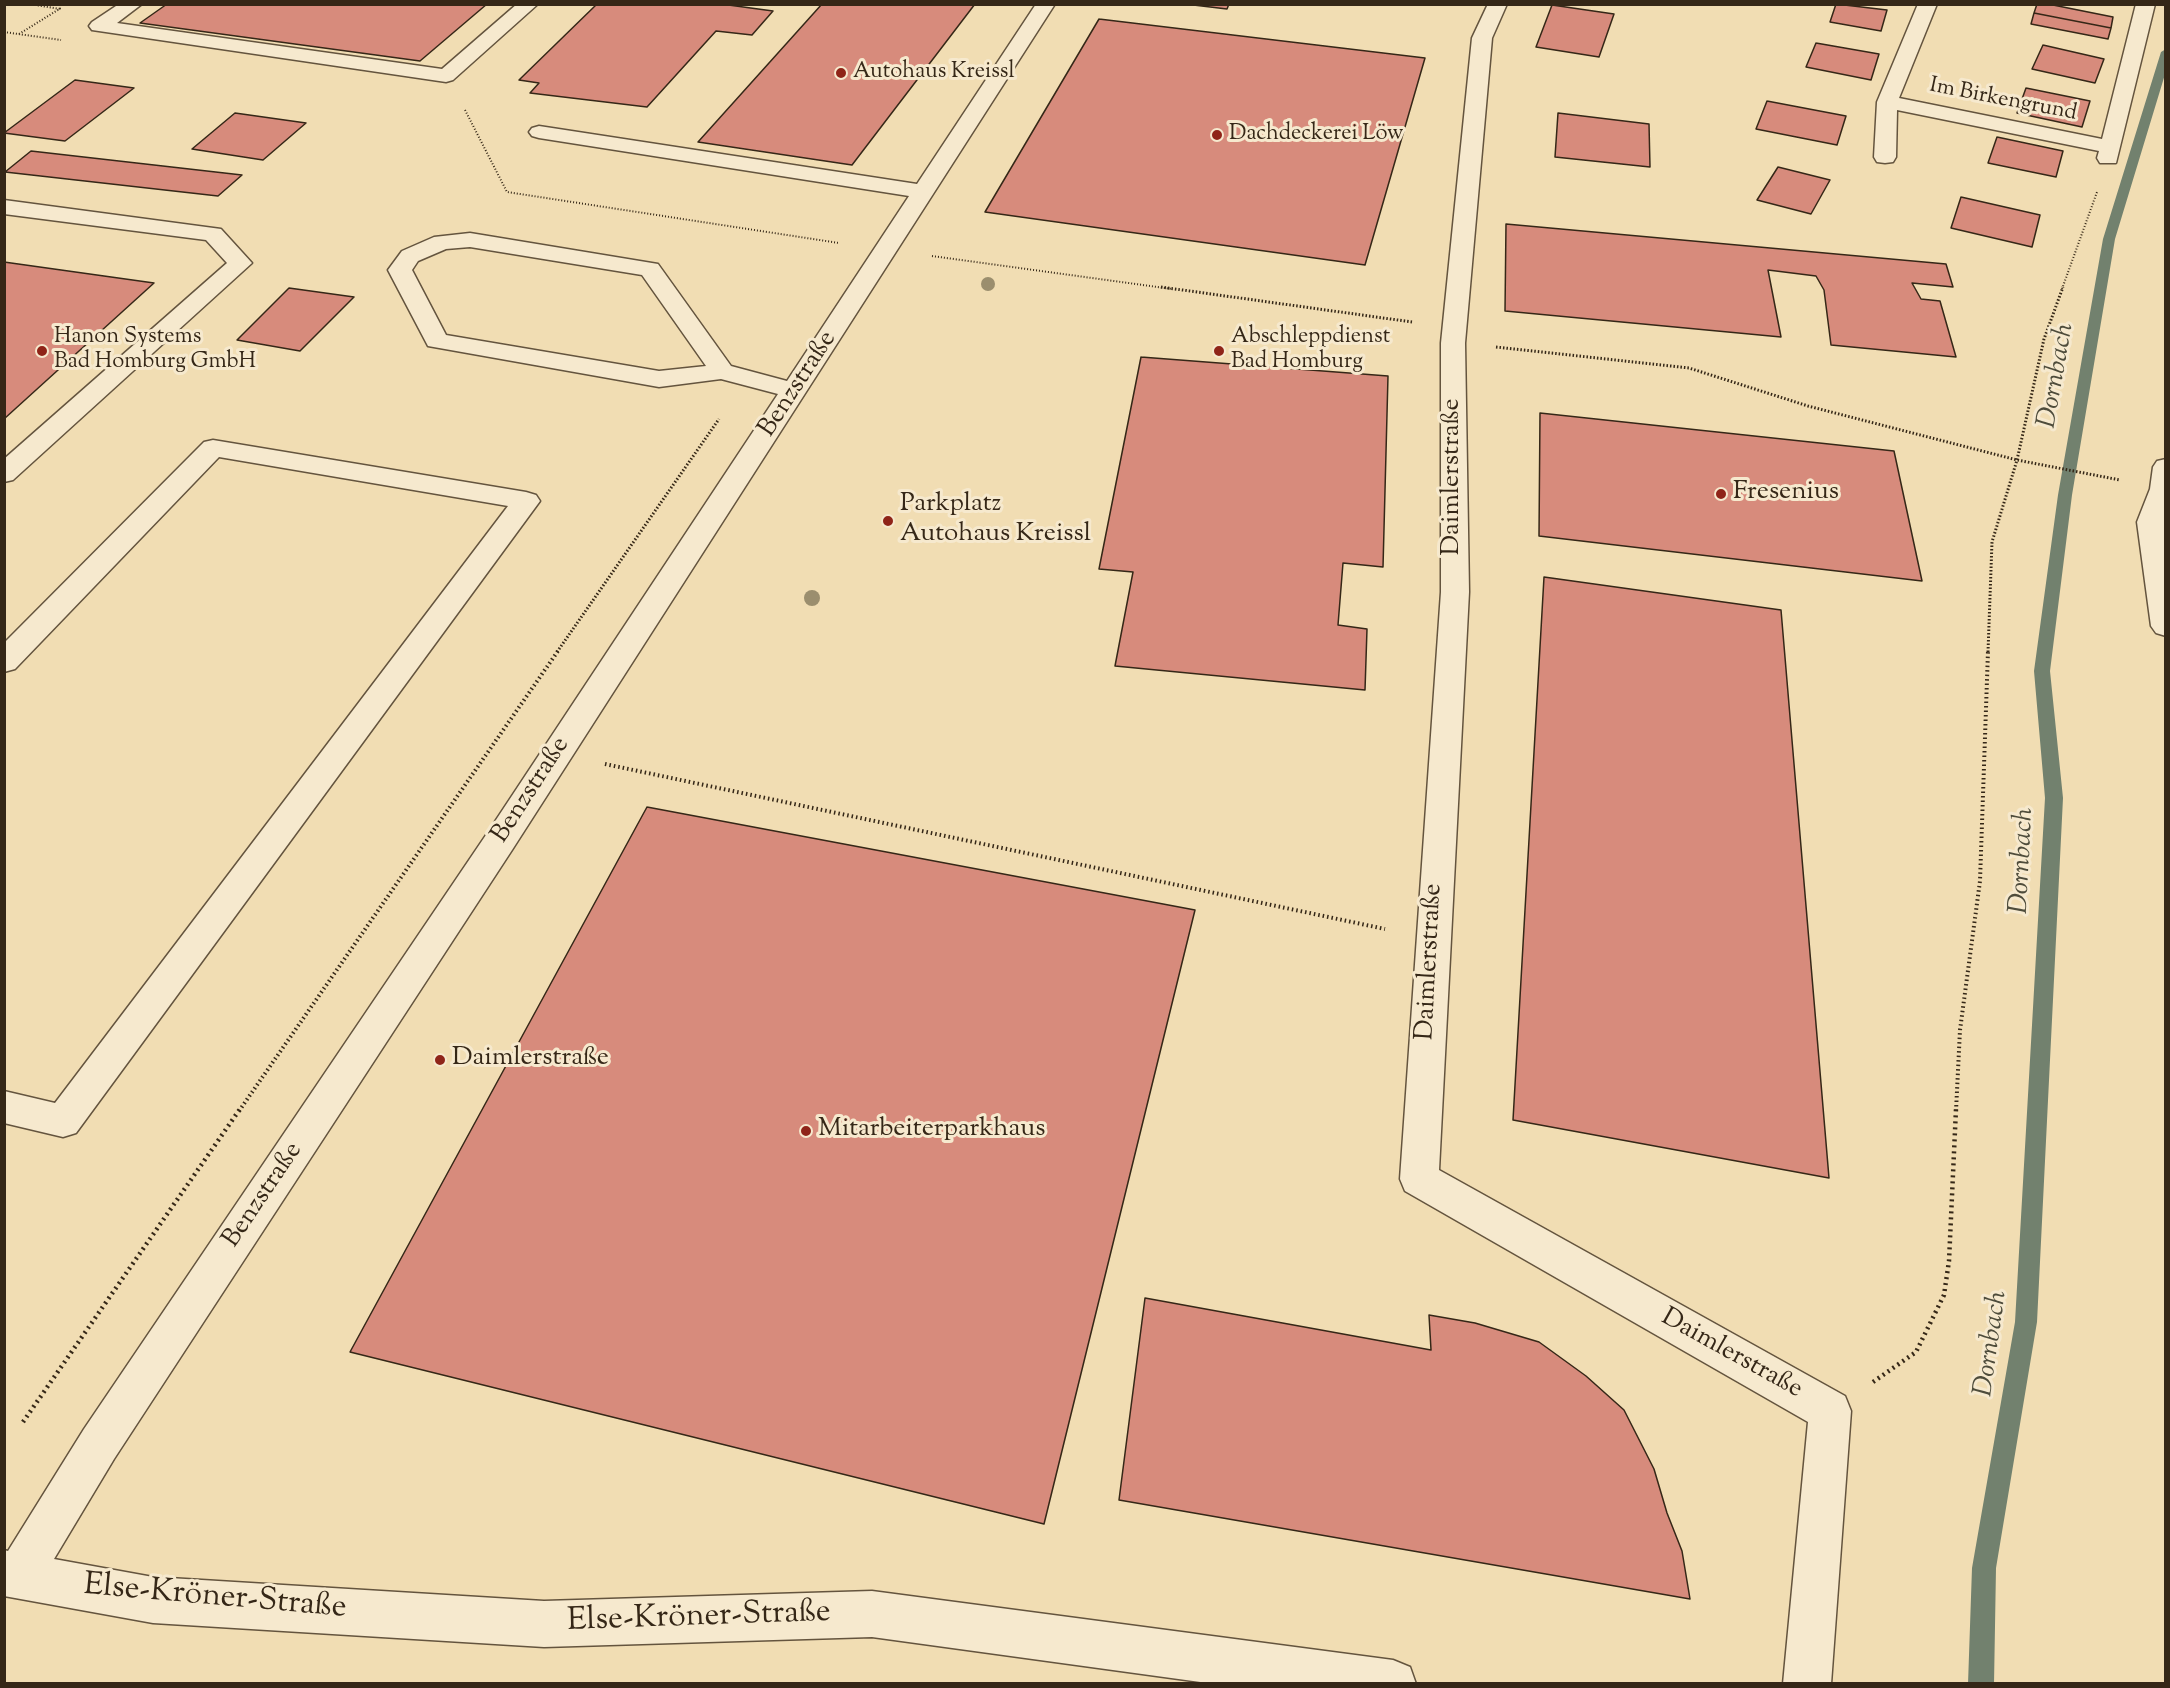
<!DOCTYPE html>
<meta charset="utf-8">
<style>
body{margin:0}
#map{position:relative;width:2170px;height:1688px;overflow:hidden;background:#f1ddb3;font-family:"Sorts Mill Goudy",serif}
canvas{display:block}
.frame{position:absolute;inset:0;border:6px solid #352717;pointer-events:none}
</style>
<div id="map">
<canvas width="2170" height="1688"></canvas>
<div class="frame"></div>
</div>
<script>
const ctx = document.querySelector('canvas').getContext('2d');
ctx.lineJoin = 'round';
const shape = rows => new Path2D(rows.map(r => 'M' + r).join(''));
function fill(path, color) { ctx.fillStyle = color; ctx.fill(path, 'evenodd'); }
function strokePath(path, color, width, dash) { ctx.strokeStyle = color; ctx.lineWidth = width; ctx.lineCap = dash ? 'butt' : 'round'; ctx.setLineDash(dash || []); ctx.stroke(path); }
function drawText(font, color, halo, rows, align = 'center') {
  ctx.font = font + ' "Sorts Mill Goudy",serif'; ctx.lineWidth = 6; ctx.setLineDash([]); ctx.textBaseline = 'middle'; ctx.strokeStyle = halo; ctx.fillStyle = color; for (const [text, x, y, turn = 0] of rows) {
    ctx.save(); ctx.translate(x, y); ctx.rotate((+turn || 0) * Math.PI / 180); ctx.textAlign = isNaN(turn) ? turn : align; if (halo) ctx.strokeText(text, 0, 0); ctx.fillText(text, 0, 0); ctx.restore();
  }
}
fill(shape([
 [2166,49,2166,71,2115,239,2072,495,2050,671,2063,798,2037,1322,1996,1568,1994,1684,1968,1684,1972,1568,2015,1322,2045,798,2034,671,2058,495,2103,239,2161,52,2166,49]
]), '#72816e');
const building = shape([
 [167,4,487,4,420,61,140,23,167,4],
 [597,4,721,4,773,11,752,35,716,31,647,107,530,93,539,83,519,80,597,4],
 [822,4,975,4,852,165,698,142,822,4],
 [1185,4,1229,4,1227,9,1185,4],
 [1836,4,1887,10,1881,31,1830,22,1836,4],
 [2037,4,2048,4,2113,17,2111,28,2034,13,2037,4],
 [1552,5,1614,14,1599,57,1536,47,1552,5],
 [2034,13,2111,28,2108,39,2031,24,2034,13],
 [1099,19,1425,58,1365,265,985,212,1099,19],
 [1816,43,1879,54,1871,80,1806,67,1816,43],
 [2043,45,2104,59,2095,83,2032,69,2043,45],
 [75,80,134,88,65,141,4,133,75,80],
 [2026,88,2090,101,2082,127,2017,113,2026,88],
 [1767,101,1846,116,1837,145,1756,129,1767,101],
 [235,113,306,123,263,160,192,149,235,113],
 [1558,113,1649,124,1650,167,1555,157,1558,113],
 [1997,137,2063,151,2056,177,1988,163,1997,137],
 [31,151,242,175,218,196,5,172,31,151],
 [1778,167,1830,180,1811,214,1757,200,1778,167],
 [1961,197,2040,215,2032,247,1951,228,1961,197],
 [1506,224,1946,264,1953,287,1912,283,1921,299,1940,301,1956,357,1831,345,1824,290,1816,276,1768,270,1781,337,1505,311,1506,224],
 [4,262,154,283,4,419,4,262],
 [289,288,354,297,300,351,237,340,289,288],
 [1141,357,1388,376,1383,567,1343,563,1338,625,1367,629,1365,690,1115,666,1133,572,1099,569,1141,357],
 [1540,413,1894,451,1922,581,1539,536,1540,413],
 [1544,577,1781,610,1829,1178,1513,1120,1544,577],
 [647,807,1195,910,1044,1524,350,1352,647,807],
 [1145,1298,1431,1350,1429,1315,1475,1323,1539,1342,1586,1376,1624,1410,1654,1469,1667,1513,1682,1551,1690,1599,1119,1500,1145,1298]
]);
fill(building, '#d78b7c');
strokePath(building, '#352717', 1.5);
const minor = shape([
 [119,4,142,4,117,23,442,69,517,4,538,4,453,80,446,82,92,30,89,26,92,22,119,4],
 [1036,4,1055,4,512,850,114,1459,54,1559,153,1577,544,1601,872,1591,1393,1660,1410,1667,1416,1684,1215,1684,872,1637,544,1647,153,1623,4,1596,4,1550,8,1551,84,1429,488,832,778,394,721,379,659,387,428,346,388,270,402,251,434,237,470,233,658,264,731,366,787,381,909,196,539,138,532,136,529,132,532,128,539,126,917,184,1036,4],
 [470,247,642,275,706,366,659,371,446,335,412,270,418,261,446,249,470,247],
 [1488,4,1507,4,1492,38,1465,343,1469,592,1439,1170,1845,1396,1851,1411,1831,1684,1783,1684,1808,1422,1405,1191,1400,1179,1441,592,1441,343,1472,38,1488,4],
 [1918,4,1937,4,1899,98,2102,139,2136,4,2155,4,2116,163,2100,163,2097,158,2099,151,1897,110,1896,157,1893,162,1885,163,1877,162,1874,157,1877,102,1918,4],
 [4,200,221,229,252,263,13,480,4,482,4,459,227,263,206,240,4,214,4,200],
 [213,440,526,492,536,495,540,501,76,1133,63,1137,4,1123,4,1091,55,1103,508,506,219,457,15,669,4,672,4,643,204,442,213,440],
 [2166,459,2165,522,2166,636,2156,633,2151,626,2137,522,2150,489,2153,467,2157,461,2166,459]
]);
strokePath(minor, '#64543e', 3);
strokePath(shape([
 [29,4,60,9],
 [4,32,61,40],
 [19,34,61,8],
 [465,110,507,192,839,243],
 [932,256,1172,289],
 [2062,289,2097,192]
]), '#352717', 2, [1, 2]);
strokePath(shape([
 [1161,287,1412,322],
 [1496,347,1689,368,1808,406,2017,460,2120,480],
 [557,652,719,419],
 [1988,652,1992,542,2017,460,2044,339,2063,287]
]), '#352717', 3, [1.5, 2]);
strokePath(shape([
 [605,764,1385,929],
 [239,1111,558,651],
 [1956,1111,1960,1030,1980,881,1988,651]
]), '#352717', 4, [1.5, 3]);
strokePath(shape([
 [1873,1382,1916,1352,1944,1295,1949,1261,1956,1109],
 [23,1422,240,1109]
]), '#352717', 4.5, [2, 4]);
fill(minor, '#f6e9ce');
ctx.fillStyle = '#9b8e6e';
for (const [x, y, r] of [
 [988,284,7],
 [812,598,8]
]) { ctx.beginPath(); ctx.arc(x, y, r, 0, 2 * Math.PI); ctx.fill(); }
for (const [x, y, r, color] of [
 [841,73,6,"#8f2418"],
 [1217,135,6,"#8f2418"],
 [42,351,6,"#8f2418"],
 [1219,351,6,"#8f2418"],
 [1721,494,6,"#8f2418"],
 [888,521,6,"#8f2418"],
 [440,1060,6,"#8f2418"],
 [806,1131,6,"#8f2418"]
]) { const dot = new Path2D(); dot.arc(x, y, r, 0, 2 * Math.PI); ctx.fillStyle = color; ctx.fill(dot); strokePath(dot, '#f6e9ce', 2); }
drawText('22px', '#352717', '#f6e9ce', [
 ["Autohaus Kreissl",853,73],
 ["Dachdeckerei Löw",1229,135],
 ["Hanon Systems",54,338],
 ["Bad Homburg GmbH",54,363],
 ["Abschleppdienst",1231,338],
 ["Bad Homburg",1231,363]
], 'left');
drawText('22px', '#352717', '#f6e9ce', [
 ["Im Birkengrund",2003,101,11]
]);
drawText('26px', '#352717', '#f6e9ce', [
 ["Benzstraße",799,385,-57],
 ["Daimlerstraße",1454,477,-90],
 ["Benzstraße",532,791,-57],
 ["Daimlerstraße",1431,962,-87],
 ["Benzstraße",264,1196,-56],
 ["Daimlerstraße",1731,1355,29]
]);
drawText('26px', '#352717', '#f6e9ce', [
 ["Fresenius",1733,494],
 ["Parkplatz",900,506],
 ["Autohaus Kreissl",900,536],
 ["Daimlerstraße",452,1060],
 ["Mitarbeiterparkhaus",818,1131]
], 'left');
drawText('italic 27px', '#4e4c3b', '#f6e9ce', [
 ["Dornbach",2058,376,-80],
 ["Dornbach",2024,861,-87],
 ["Dornbach",1993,1344,-82]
]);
drawText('32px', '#352717', '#f6e9ce', [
 ["Else-Kröner-Straße",215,1599,5],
 ["Else-Kröner-Straße",699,1619,-2]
]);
</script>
